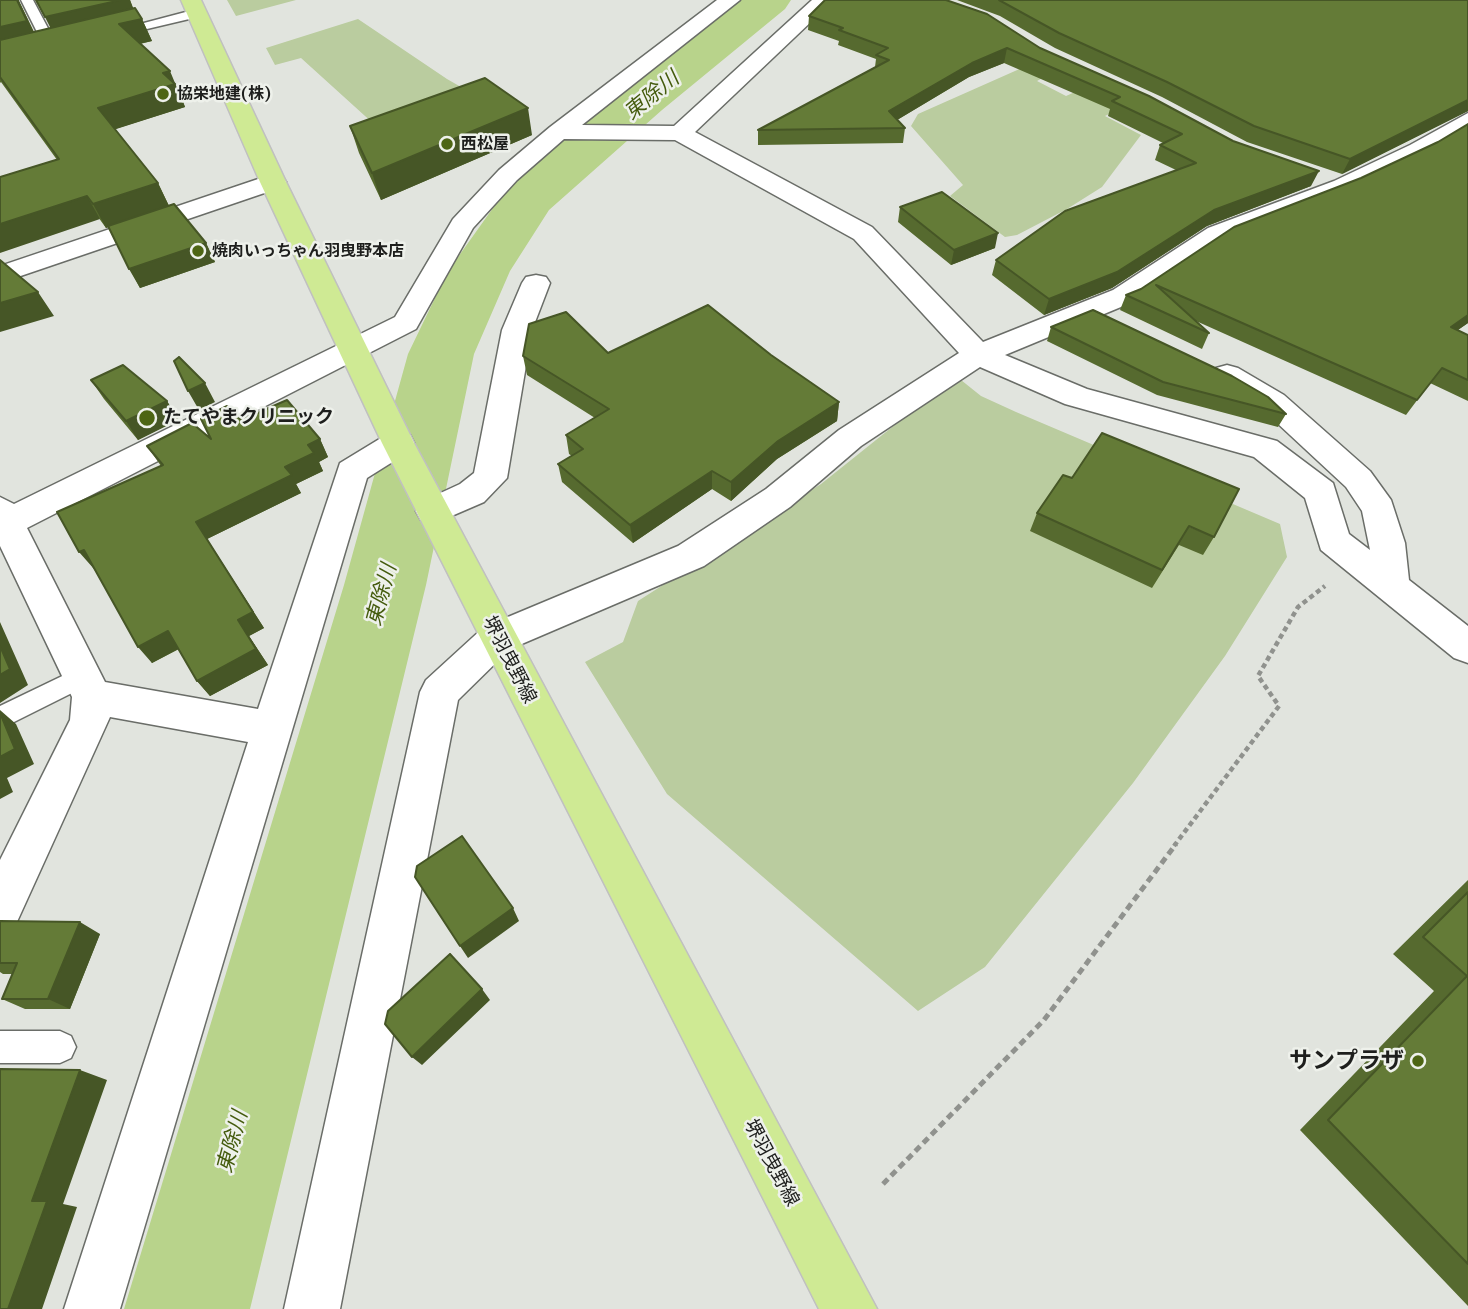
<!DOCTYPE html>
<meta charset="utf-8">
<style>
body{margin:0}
canvas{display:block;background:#e1e4de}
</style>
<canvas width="1468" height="1309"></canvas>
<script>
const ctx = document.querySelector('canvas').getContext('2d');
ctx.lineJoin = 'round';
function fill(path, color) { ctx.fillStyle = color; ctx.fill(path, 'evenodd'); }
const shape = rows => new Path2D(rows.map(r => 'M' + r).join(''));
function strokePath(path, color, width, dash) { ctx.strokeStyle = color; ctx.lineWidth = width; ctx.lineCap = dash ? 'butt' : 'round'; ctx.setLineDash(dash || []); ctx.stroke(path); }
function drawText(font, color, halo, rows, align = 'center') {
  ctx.font = font + ' Merriweather,"Noto Sans JP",serif'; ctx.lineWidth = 5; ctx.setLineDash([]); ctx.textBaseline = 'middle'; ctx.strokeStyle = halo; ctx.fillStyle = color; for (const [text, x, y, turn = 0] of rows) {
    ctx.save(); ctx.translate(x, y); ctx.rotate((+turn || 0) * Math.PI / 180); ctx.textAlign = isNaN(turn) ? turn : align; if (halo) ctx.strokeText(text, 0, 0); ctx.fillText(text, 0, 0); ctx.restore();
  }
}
fill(shape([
 [227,0,296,0,236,16],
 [358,19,447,79,482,99,386,135,301,58,275,65,266,48],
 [1033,63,1062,67,1037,81,1066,96,1095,83,1129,104,1105,116,1141,135,1102,187,1067,209,1017,235,1005,237,950,196,963,185,911,126,918,114],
 [956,376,981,396,1016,412,1280,524,1287,557,1225,656,1133,783,985,967,918,1011,667,794,585,662,623,642,638,601,821,484]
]), '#bacc9f');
fill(shape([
 [741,0,791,0,785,9,662,110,549,210,510,271,474,354,426,585,250,1309,124,1309,344,585,408,354,448,271,508,187,626,88,741,0]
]), '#b8d38b');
const service = shape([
 [21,0,33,0,58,47,56,50,46,50,21,0],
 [197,9,202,10,202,16,113,37,106,33,197,9],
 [83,666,92,669,95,676,92,683,0,729,0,706,83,666],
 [0,1031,60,1031,71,1036,76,1047,71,1058,60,1063,0,1063,0,1031]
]);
const minor = shape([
 [717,0,740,0,582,125,674,126,812,0,834,0,695,132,872,227,983,342,1113,290,1208,228,1334,181,1410,145,1468,113,1468,130,1428,155,1352,191,1226,240,1133,302,1005,355,1087,389,1277,441,1333,483,1349,534,1370,550,1362,511,1346,487,1262,409,1216,382,1212,375,1216,368,1227,365,1238,368,1284,395,1370,471,1391,500,1405,543,1409,580,1468,626,1468,663,1454,658,1321,550,1305,498,1254,457,1065,404,980,367,861,446,790,507,704,566,510,649,458,700,340,1309,284,1309,420,692,426,680,484,627,678,546,766,489,839,430,959,353,854,239,675,140,564,139,517,180,473,228,416,329,27,528,105,682,258,709,340,463,386,435,398,432,410,435,414,443,410,451,367,478,120,1309,64,1309,248,742,110,717,16,924,0,930,0,860,70,720,72,697,0,546,0,497,14,504,395,317,453,219,499,170,550,127,717,0],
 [273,174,282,177,286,182,282,187,0,283,0,266,273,174],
 [536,275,546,277,550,283,532,330,507,478,484,502,433,524,421,520,416,511,421,502,460,484,474,473,502,330,522,283,526,277,536,275]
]);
const primary = shape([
 [181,0,201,0,286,182,414,443,877,1309,819,1309,382,443,260,182,181,0]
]);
strokePath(service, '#6a6d68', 3);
strokePath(minor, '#6a6d68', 3);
strokePath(primary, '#c0c0c0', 3);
strokePath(shape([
 [1174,846,1279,706,1258,676,1298,607,1325,586]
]), '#90928e', 4.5, [5, 3.5]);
strokePath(shape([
 [883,1184,1044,1020,1176,844]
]), '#90928e', 5, [7, 4.5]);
fill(service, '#fff');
fill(minor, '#fff');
fill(primary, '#cfea94');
fill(shape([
 [0,0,19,1,34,32,51,28,130,0,133,9,142,19,152,41,140,44,180,93,185,107,115,129,158,183,169,206,206,243,215,262,140,288,108,227,106,228,1,82,0,83],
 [957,0,1468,0,1468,111,1342,174,1247,142,1162,97,1055,48,1000,16],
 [809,16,1040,48,1311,186,1207,226,1112,288,1044,315,992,275,996,260,1176,170,1155,160,1160,145,1163,143,1108,116,1110,109,1004,63,969,77,897,120,905,128,903,143,758,145,758,130,875,67,876,59,838,45,839,41,808,30],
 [1468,124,1468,323,1458,330,1468,335,1468,401,1430,383,1406,415,1196,321,1209,333,1202,349,1120,310,1126,295,1141,289,1361,178,1438,142],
 [350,126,532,135,381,200,359,153],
 [900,207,995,248,951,265,898,222],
 [1051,327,1286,414,1278,427,1157,395,1047,341],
 [608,353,771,355,839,402,837,421,777,459,731,501,712,489,633,543,562,482,558,464,572,456,569,454,566,435,595,418,527,375,523,356],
 [91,380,167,401,178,420,138,440,104,399],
 [241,420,320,439,328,457,319,462,323,471,296,484,301,493,207,539,264,628,249,636,268,665,210,696,197,681,179,649,152,663,94,569,161,466,147,446,211,439],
 [1063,475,1214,537,1203,555,1179,545,1152,588,1030,531,1037,513],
 [1468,880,1468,1306,1300,1130,1434,991,1393,954],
 [0,921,100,934,70,1009,25,1009,2,999,13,974,3,974,0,972]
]), '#566a2f');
fill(shape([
 [17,0,19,0,19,1,39,43,0,52,0,27],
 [121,0,130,0,138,20,142,19,152,41,129,46,56,39,45,17],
 [1007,48,1004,63,969,77,887,126,889,111,972,63],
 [170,71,185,107,110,131,98,108,163,73],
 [1468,100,1468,111,1342,174,1350,159],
 [528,108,532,135,381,200,372,173],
 [1319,171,1311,186,1207,226,1112,288,1044,315,1049,299,1214,210],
 [158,183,169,206,106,228,93,204],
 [87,196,100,219,0,253,0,224],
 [998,233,995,248,951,265,954,250],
 [206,243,215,262,140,288,129,269],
 [38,292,54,316,0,332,0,303],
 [1468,315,1468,323,1440,342,1451,327],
 [205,383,215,402,199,410,188,391],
 [167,401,178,420,138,440,126,421],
 [839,402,837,421,777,459,731,501,731,482,778,441],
 [320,439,328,457,319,462,323,471,296,484,301,493,207,539,264,628,249,636,268,665,210,696,197,681,196,522,285,467,308,445],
 [712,471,712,489,633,543,630,525],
 [84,550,98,567,94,569,79,552],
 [0,622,28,685,0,703],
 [168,631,182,647,152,663,138,647],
 [0,710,16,724,34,764,7,778,13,792,0,799],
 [513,908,519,921,468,958,460,946],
 [80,922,100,934,70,1009,48,999],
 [482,989,490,1000,422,1065,412,1057],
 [80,1070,107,1080,63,1204,77,1207,42,1309,8,1309,32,1201]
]), '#465626');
const building = shape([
 [0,0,17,0,27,21,0,27,0,0],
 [36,0,121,0,45,17,36,0],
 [825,0,946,0,987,14,1040,48,1149,96,1233,141,1319,171,1214,210,1117,272,1049,299,996,260,1065,211,1196,163,1160,145,1182,134,1112,101,1120,97,1007,48,972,63,889,111,905,128,758,130,889,60,876,55,888,48,839,30,843,28,809,16,825,0],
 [999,0,1468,0,1468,100,1350,159,1254,126,1167,82,1059,33,999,0],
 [135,8,142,19,119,24,170,71,163,73,175,84,98,108,158,183,93,204,87,196,0,224,0,177,59,159,0,77,0,40,135,8],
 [485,78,528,108,372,173,350,126,485,78],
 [1468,124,1468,315,1451,327,1468,335,1468,380,1442,368,1417,400,1156,285,1209,333,1126,295,1141,289,1234,227,1361,178,1438,142,1468,124],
 [942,192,998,233,954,250,900,207,942,192],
 [174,204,206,243,129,269,108,226,174,204],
 [0,260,38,292,0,303,0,260],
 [708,305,771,355,839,402,778,441,731,482,712,471,630,525,558,464,583,449,566,435,609,409,523,356,529,324,566,312,608,353,708,305],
 [1093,310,1232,376,1268,397,1286,414,1163,382,1051,327,1093,310],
 [179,357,205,383,188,391,174,361,179,357],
 [123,365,167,401,126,421,91,380,123,365],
 [287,400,320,439,308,445,314,453,285,467,292,475,196,522,253,612,238,620,256,649,197,681,168,631,138,647,84,550,79,552,57,512,163,465,147,446,192,423,211,439,201,419,227,406,241,420,287,400],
 [1102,433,1239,489,1214,537,1189,526,1162,570,1037,513,1063,475,1072,478,1102,433],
 [0,646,10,669,0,675,0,646],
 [0,713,15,749,0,757,0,713],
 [462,836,513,908,460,946,415,877,417,866,462,836],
 [1468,892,1468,1264,1328,1120,1467,976,1423,937,1468,892],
 [0,921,80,922,48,999,2,999,17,963,0,963,0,921],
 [450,954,482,989,412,1057,385,1024,388,1011,450,954],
 [0,1069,80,1070,32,1201,47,1201,8,1309,0,1309,0,1069]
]);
fill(building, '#647b37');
strokePath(building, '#465626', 2);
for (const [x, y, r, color] of [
 [163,94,7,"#4d6514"],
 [447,144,7,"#4d6514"],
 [198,251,7,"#4d6514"],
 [147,418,9,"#4d6514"],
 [1418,1061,7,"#4d6514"]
]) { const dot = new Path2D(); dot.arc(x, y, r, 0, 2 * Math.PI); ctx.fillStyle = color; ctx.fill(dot); strokePath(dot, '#eef1eb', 2.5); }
drawText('bold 16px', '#1e1f1d', '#eef1eb', [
 ["協栄地建(株)",177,94],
 ["西松屋",461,144],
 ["焼肉いっちゃん羽曳野本店",212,251]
], 'left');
drawText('bold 19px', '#1e1f1d', '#eef1eb', [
 ["たてやまクリニック",163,418]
], 'left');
drawText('19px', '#1e1f1d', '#eef1eb', [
 ["堺羽曳野線",509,660,63],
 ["堺羽曳野線",771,1163,62]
]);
drawText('italic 21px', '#455c0e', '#eef1eb', [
 ["東除川",652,96,-39],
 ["東除川",382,595,-75],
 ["東除川",233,1142,-75]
]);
drawText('bold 23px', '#1e1f1d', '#eef1eb', [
 ["サンプラザ",1404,1061]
], 'right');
</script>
